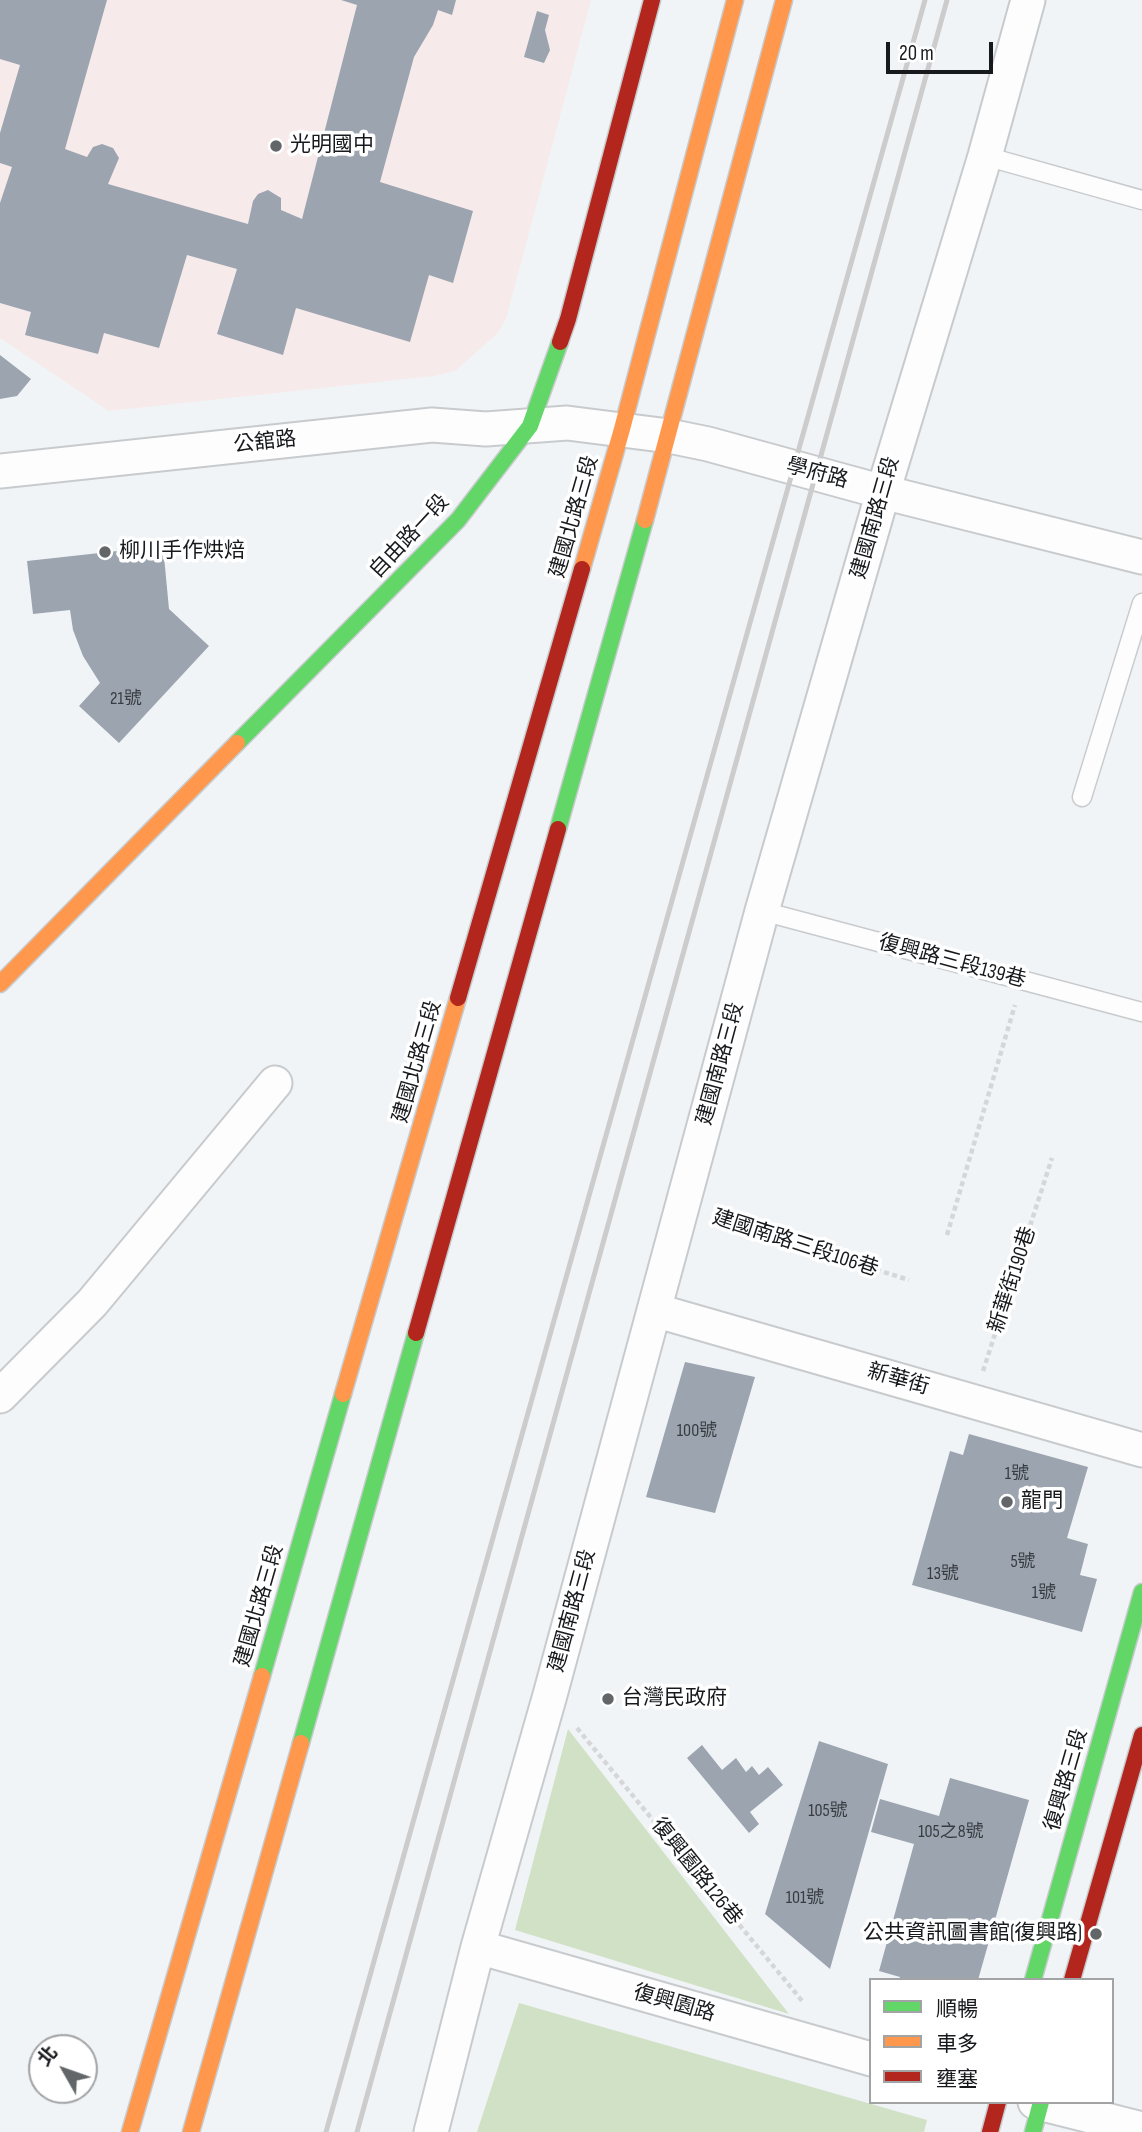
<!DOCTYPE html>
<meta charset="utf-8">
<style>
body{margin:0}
#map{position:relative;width:1142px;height:2132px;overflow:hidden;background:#f1f4f7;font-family:"Sofia Sans Condensed","Noto Sans TC",sans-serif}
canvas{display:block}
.legend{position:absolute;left:869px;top:1978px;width:245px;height:126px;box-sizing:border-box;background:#fff;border:2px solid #a2a3a4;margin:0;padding:9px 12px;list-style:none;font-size:21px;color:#17191c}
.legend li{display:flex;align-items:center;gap:14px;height:35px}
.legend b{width:35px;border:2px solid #a2a3a4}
.north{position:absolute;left:28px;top:2034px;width:70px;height:70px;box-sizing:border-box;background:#fff;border:2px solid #a2a3a4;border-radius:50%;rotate:310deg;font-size:19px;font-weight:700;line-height:28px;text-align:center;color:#17191c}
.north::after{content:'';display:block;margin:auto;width:24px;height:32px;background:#636669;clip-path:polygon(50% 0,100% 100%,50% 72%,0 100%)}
.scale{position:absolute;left:886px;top:42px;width:107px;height:32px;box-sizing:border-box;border:4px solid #17191c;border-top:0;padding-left:9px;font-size:21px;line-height:24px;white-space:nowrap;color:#17191c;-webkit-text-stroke:5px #fff;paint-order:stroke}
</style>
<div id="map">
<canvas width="1142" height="2132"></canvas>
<ul class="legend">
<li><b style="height:9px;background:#63d668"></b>順暢</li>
<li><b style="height:9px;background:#ff974d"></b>車多</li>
<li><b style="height:9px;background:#b3261e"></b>壅塞</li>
</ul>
<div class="north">北</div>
<div class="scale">20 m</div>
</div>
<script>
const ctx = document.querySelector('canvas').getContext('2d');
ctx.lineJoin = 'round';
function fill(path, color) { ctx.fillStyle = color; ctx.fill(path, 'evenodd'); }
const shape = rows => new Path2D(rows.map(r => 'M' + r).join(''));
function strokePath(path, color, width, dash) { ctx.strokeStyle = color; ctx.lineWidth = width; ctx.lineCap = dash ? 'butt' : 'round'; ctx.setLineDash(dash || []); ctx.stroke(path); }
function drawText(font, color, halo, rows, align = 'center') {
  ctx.font = font + ' "Sofia Sans Condensed","Noto Sans TC",sans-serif'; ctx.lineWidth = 7; ctx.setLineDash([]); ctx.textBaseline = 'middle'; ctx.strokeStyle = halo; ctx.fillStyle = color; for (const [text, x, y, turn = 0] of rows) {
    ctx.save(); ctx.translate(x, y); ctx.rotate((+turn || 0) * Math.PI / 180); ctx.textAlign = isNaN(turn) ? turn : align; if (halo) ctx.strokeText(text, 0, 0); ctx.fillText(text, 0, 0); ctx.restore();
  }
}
fill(shape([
 [0,0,591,0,506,319,497,334,455,371,434,376,109,411,0,338]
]), '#f7eaea');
fill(shape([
 [568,1729,789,2014,515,1930],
 [519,2003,927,2120,924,2132,477,2132]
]), '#d1e1c6');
fill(shape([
 [0,0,107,0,65,149,87,157,93,147,102,144,113,148,119,158,108,184,248,224,253,201,258,194,268,190,281,198,281,210,302,219,357,5,341,0,456,0,452,15,438,10,433,25,414,57,380,182,473,211,453,283,429,275,410,342,296,308,283,355,217,334,237,269,187,255,159,348,104,333,98,354,25,335,31,312,0,303,0,203,12,167,0,163,0,133,20,65,0,59],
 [537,11,549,15,545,30,550,50,544,63,524,57],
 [0,355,31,379,17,396,0,399],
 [163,546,169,609,209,646,119,743,79,706,100,683,83,656,73,630,70,610,33,614,27,561],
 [685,1362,755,1377,715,1513,646,1497],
 [969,1434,1088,1467,1067,1538,1088,1544,1080,1575,1097,1579,1082,1632,912,1585,950,1451,963,1455],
 [819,1741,888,1764,830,1969,765,1914],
 [702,1745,722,1770,736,1758,746,1772,752,1766,759,1775,768,1767,783,1785,750,1812,759,1824,749,1833,687,1758],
 [950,1778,1029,1800,978,1980,899,1980,900,1977,879,1971,914,1844,871,1832,880,1799,939,1816]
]), '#9ba4af');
const lane = shape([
 [985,156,1142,200],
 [1082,797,1142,603],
 [762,911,1142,1012]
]);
const street = shape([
 [0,471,432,425,486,429,567,423,669,436,708,444,883,492,1142,557],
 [654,1310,1142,1450],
 [0,1396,92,1303,275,1083],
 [478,1947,871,2059],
 [1035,2102,1142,2129],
 [431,2132,478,1947,550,1695,762,911,883,492,985,156,1028,0]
]);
const fast = shape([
 [237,743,458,520,530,426,560,342],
 [558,829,645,520],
 [262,1676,343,1394],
 [301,1743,416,1333],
 [1033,1980,1142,1592],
 [1033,2132,1041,2102]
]);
const slow = shape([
 [645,520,784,0],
 [582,569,622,429,735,0],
 [0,984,237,743],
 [343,1394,458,998],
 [130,2132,262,1676],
 [191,2132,301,1743]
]);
const jam = shape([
 [560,342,568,319,652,0],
 [458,998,582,569],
 [416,1333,558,829],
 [1072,1980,1142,1735],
 [990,2132,998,2102]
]);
strokePath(lane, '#c8cbcd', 21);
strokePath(street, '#c8cbcd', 37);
strokePath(fast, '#c8cbcd', 19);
strokePath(slow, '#c8cbcd', 19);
strokePath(jam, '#c8cbcd', 19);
strokePath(shape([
 [714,1218,909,1280],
 [947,1235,1015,1005],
 [983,1371,1052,1158],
 [577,1728,803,2002]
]), '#d5d6d8', 4.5, [5, 3.5]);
strokePath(lane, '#fdfdfe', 18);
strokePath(street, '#fdfdfe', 33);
strokePath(fast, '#63d668', 16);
strokePath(slow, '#ff974d', 16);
strokePath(jam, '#b3261e', 16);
strokePath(shape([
 [326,2132,925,0],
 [357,2132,947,0]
]), '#cccccd', 5);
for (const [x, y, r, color] of [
 [276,146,7,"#636669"],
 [105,552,7,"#636669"],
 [1007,1502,7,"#636669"],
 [608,1699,7,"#636669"],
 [1096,1934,7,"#636669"]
]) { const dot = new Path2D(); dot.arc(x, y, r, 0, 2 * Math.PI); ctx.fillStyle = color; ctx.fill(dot); strokePath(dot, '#fff', 2.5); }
drawText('18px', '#383c41', null, [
 ["21號",126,699],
 ["100號",697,1431],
 ["1號",1017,1474],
 ["5號",1023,1562],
 ["13號",943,1574],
 ["1號",1044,1593],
 ["105號",828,1811],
 ["105之8號",951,1832],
 ["101號",805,1898]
]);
drawText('21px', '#17191c', '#fff', [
 ["光明國中",290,146],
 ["柳川手作烘焙",119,552],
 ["龍門",1021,1502],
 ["台灣民政府",622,1699],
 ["公共資訊圖書館(復興路)",1082,1934,"right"]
], 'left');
drawText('21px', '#17191c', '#fff', [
 ["公舘路",265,443,-6],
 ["學府路",817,474,15],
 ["建國北路三段",575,517,-74],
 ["建國南路三段",876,518,-74],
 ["自由路一段",410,537,-47],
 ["復興路三段139巷",952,962,15],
 ["建國北路三段",418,1062,-74],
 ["建國南路三段",721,1064,-75],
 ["建國南路三段106巷",795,1244,18],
 ["新華街190巷",1013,1280,-72],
 ["新華街",898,1380,16],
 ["建國北路三段",260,1606,-74],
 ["建國南路三段",573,1611,-75],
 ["復興路三段",1067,1780,-74],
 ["復興園路126巷",696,1872,51],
 ["復興園路",674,2004,16]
]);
</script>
